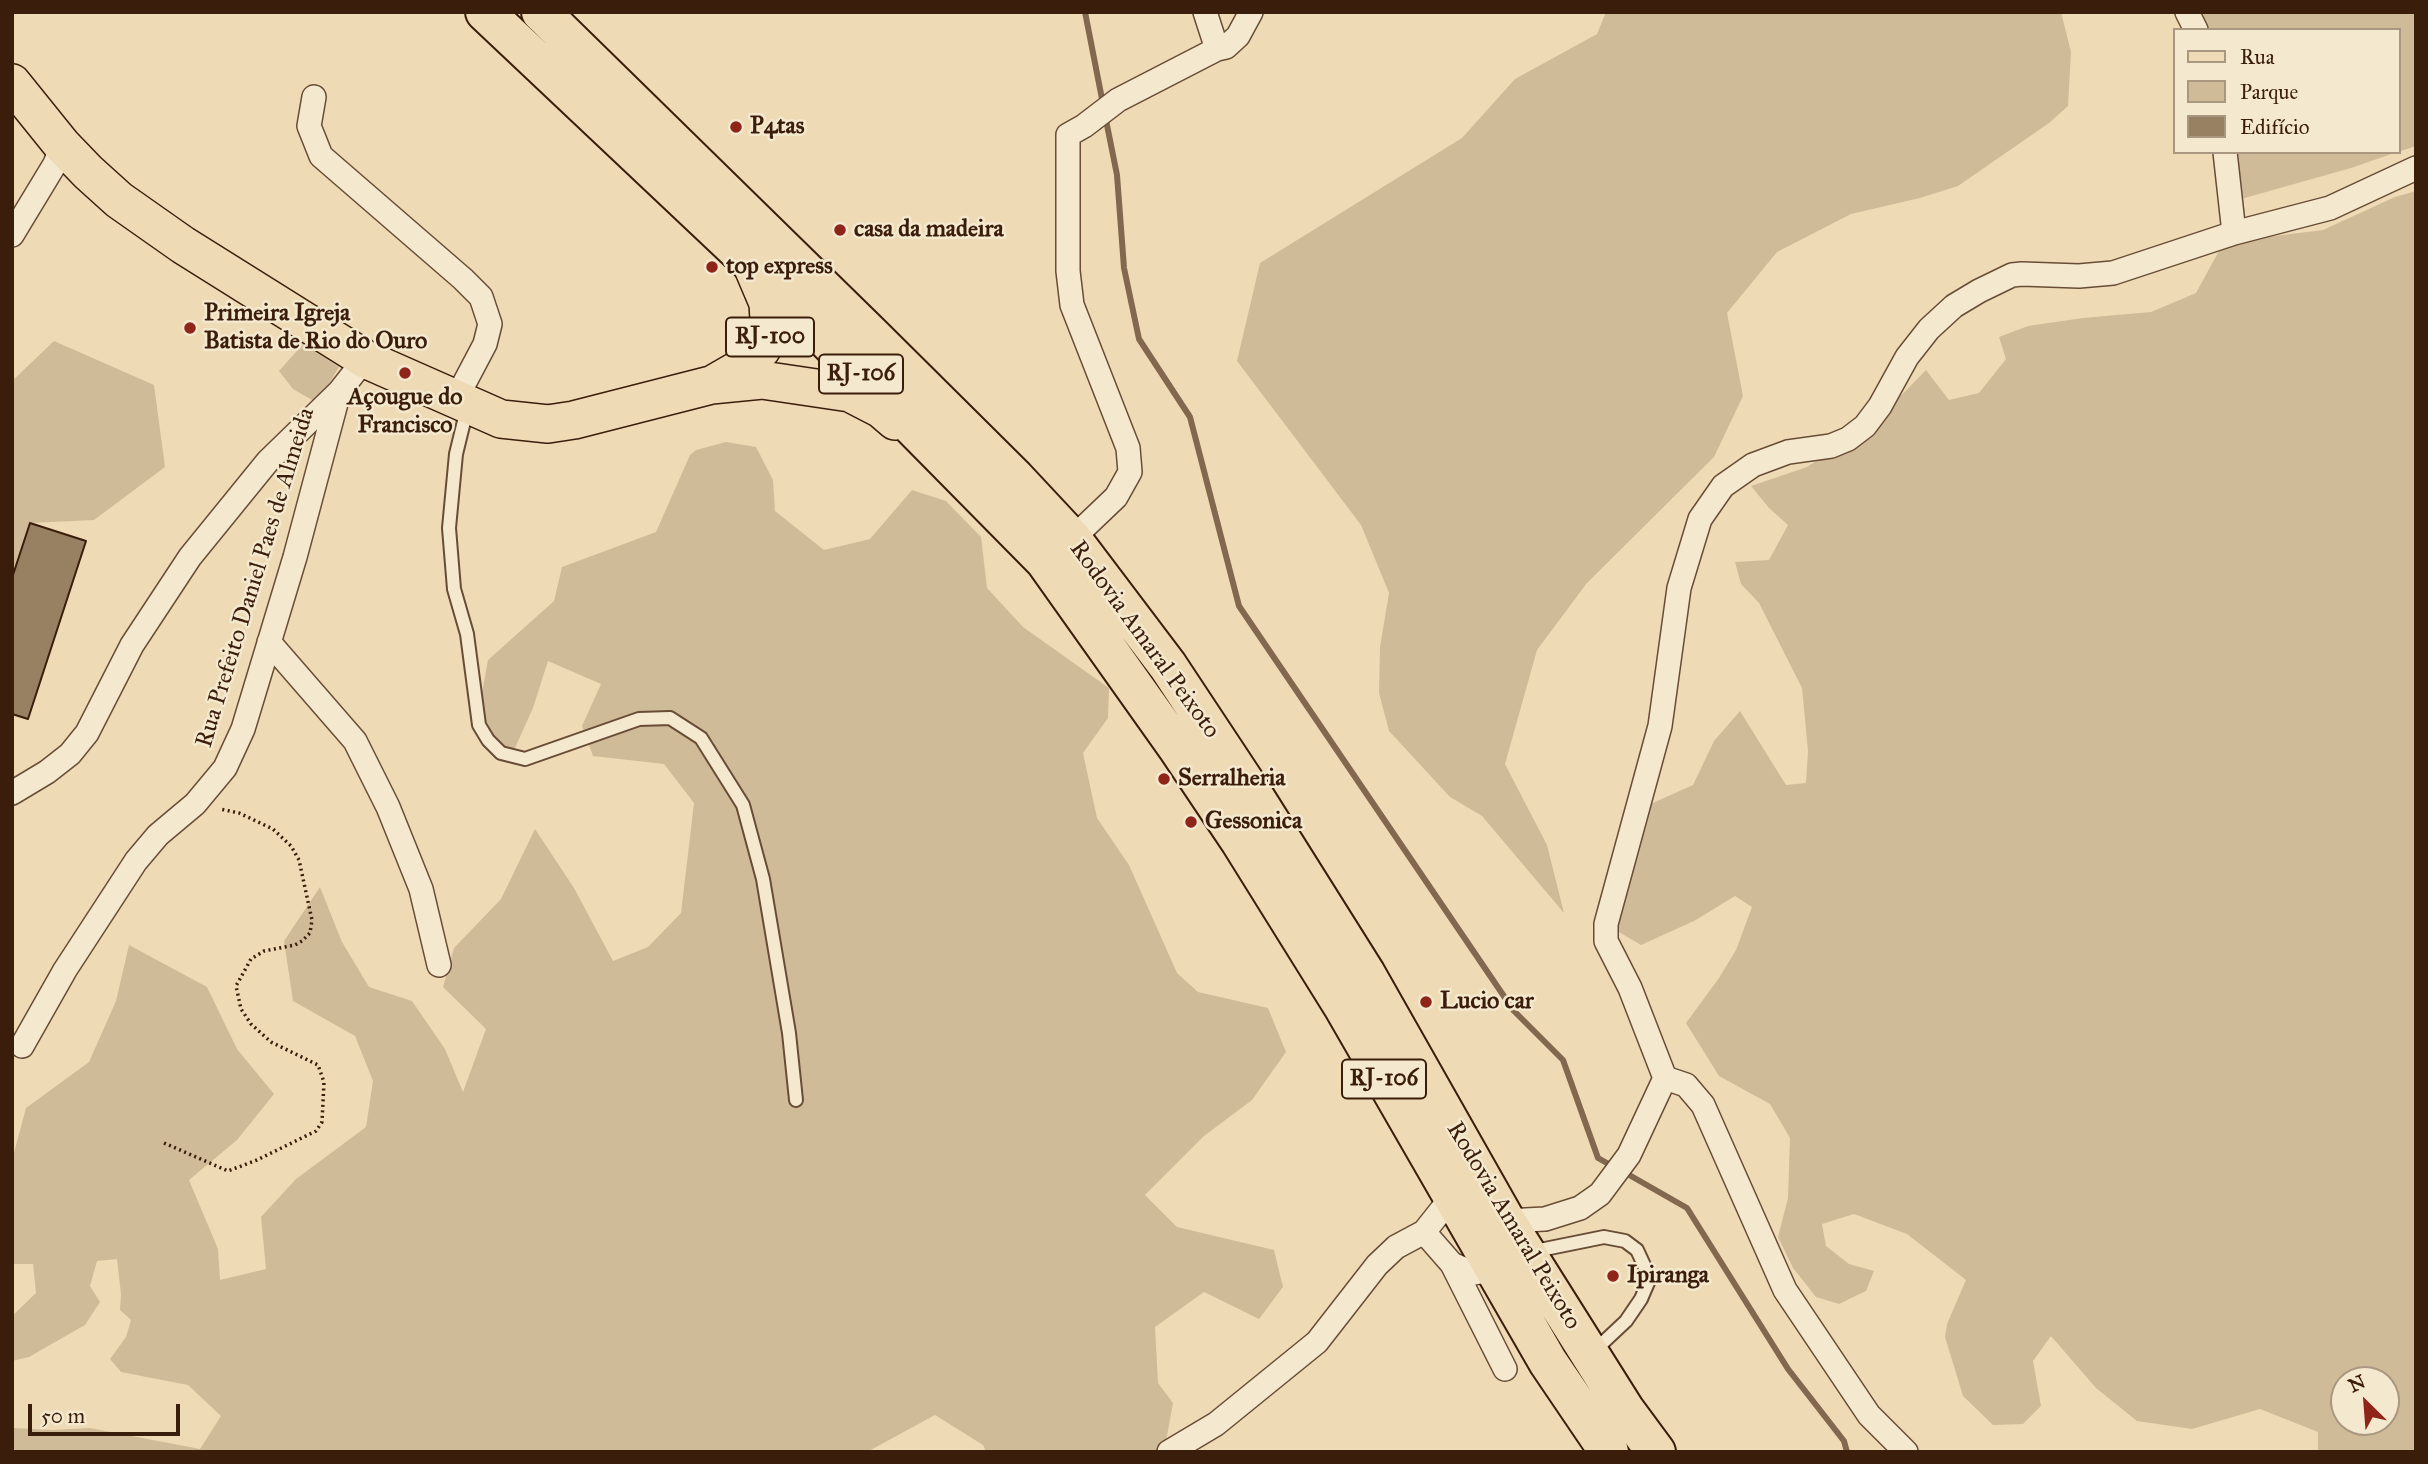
<!DOCTYPE html>
<meta charset="utf-8">
<style>
body{margin:0}
#map{position:relative;width:2428px;height:1464px;overflow:hidden;background:#eedbb5;font-family:"IM FELL Great Primer",serif}
canvas{display:block}
.frame{position:absolute;inset:0;border:14px solid #3b1d0b;pointer-events:none}
.legend{position:absolute;left:2173px;top:28px;width:228px;height:126px;box-sizing:border-box;background:#f4e8cf;border:2px solid #aa9781;margin:0;padding:9px 12px;list-style:none;font-size:21px;color:#3b1d0b}
.legend li{display:flex;align-items:center;gap:14px;height:35px}
.legend b{width:35px;border:2px solid #aa9781}
.north{position:absolute;left:2330px;top:1366px;width:70px;height:70px;box-sizing:border-box;background:#f4e8cf;border:2px solid #aa9781;border-radius:50%;rotate:335deg;font-size:19px;font-weight:700;line-height:28px;text-align:center;color:#3b1d0b}
.north::after{content:'';display:block;margin:auto;width:24px;height:32px;background:#8f2418;clip-path:polygon(50% 0,100% 100%,50% 72%,0 100%)}
.scale{position:absolute;left:28px;top:1404px;width:152px;height:32px;box-sizing:border-box;border:4px solid #3b1d0b;border-top:0;padding-left:9px;font-size:21px;line-height:24px;white-space:nowrap;color:#3b1d0b;-webkit-text-stroke:5px #f4e8cf;paint-order:stroke}
</style>
<div id="map">
<canvas width="2428" height="1464"></canvas>
<div class="frame"></div>
<ul class="legend">
<li><b style="height:9px;background:#eedbb5"></b>Rua</li>
<li><b style="height:19px;background:#d0bb98"></b>Parque</li>
<li><b style="height:19px;background:#988063"></b>Edifício</li>
</ul>
<div class="north">N</div>
<div class="scale">50 m</div>
</div>
<script>
const ctx = document.querySelector('canvas').getContext('2d');
ctx.lineJoin = 'round';
function fill(path, color) { ctx.fillStyle = color; ctx.fill(path, 'evenodd'); }
const shape = rows => new Path2D(rows.map(r => 'M' + r).join(''));
function strokePath(path, color, width, dash) { ctx.strokeStyle = color; ctx.lineWidth = width; ctx.lineCap = dash ? 'butt' : 'round'; ctx.setLineDash(dash || []); ctx.stroke(path); }
function drawText(font, color, halo, rows, align = 'center') {
  ctx.font = font + ' "IM FELL Great Primer",serif'; ctx.lineWidth = 5; ctx.setLineDash([]); ctx.textBaseline = 'middle'; ctx.strokeStyle = halo; ctx.fillStyle = color; for (const [text, x, y, turn = 0] of rows) {
    ctx.save(); ctx.translate(x, y); ctx.rotate((+turn || 0) * Math.PI / 180); ctx.textAlign = isNaN(turn) ? turn : align; if (halo) ctx.strokeText(text, 0, 0); ctx.fillText(text, 0, 0); ctx.restore();
  }
}
fill(shape([
 [1606,12,2061,12,2071,52,2068,106,2049,123,1958,186,1920,198,1851,214,1777,252,1727,313,1743,396,1714,457,1587,583,1537,650,1505,764,1547,845,1564,913,1482,816,1450,797,1389,731,1379,693,1380,647,1389,593,1361,525,1237,361,1260,263,1462,138,1515,79,1597,34],
 [2203,12,2416,12,2416,146,2398,152,2398,30,2204,30],
 [2226,152,2397,152,2351,168,2234,201],
 [2416,191,2416,1452,2318,1452,2318,1432,2260,1409,2192,1429,2137,1421,2096,1388,2051,1336,2033,1361,2041,1406,2023,1424,1993,1425,1963,1396,1945,1337,1947,1324,1966,1280,1907,1234,1854,1214,1822,1224,1826,1246,1849,1264,1874,1271,1866,1291,1839,1304,1816,1297,1793,1268,1778,1237,1788,1198,1790,1138,1770,1104,1719,1076,1686,1023,1719,978,1736,950,1752,907,1735,896,1694,921,1641,945,1609,926,1646,806,1693,785,1714,741,1740,711,1786,785,1806,783,1808,751,1802,688,1759,603,1741,584,1735,562,1769,560,1788,525,1769,508,1751,486,1807,467,1874,423,1926,370,1949,400,1979,393,2006,359,1999,337,2028,326,2083,318,2151,312,2196,293,2221,247,2250,239,2323,230,2395,197],
 [2344,1380,2386,1380,2386,1422,2344,1422],
 [54,341,154,385,165,467,94,520,30,523,12,578,12,381],
 [303,344,339,367,317,403,293,389,279,371],
 [726,442,756,447,773,480,775,511,824,550,870,539,912,490,946,501,981,537,987,588,1023,627,1109,688,1108,718,1083,753,1097,818,1129,865,1177,973,1198,992,1268,1008,1286,1052,1252,1100,1204,1136,1145,1195,1177,1227,1274,1250,1283,1287,1259,1319,1204,1292,1155,1327,1158,1383,1173,1403,1164,1452,986,1452,983,1445,935,1415,867,1452,12,1452,12,1428,52,1430,90,1428,200,1449,221,1416,188,1385,121,1372,110,1359,126,1337,131,1320,120,1310,121,1294,117,1259,97,1261,90,1286,100,1302,85,1325,29,1357,12,1361,12,1316,36,1293,33,1264,12,1264,12,1160,26,1108,89,1062,116,1001,129,945,207,987,237,1049,274,1094,237,1140,189,1180,218,1249,220,1280,266,1269,261,1217,296,1179,366,1127,373,1081,355,1036,293,1001,284,941,320,887,342,942,369,987,412,1001,445,1049,463,1092,486,1029,443,987,454,948,501,899,535,829,574,888,613,961,648,947,681,913,694,803,664,764,593,756,582,726,601,684,548,661,533,708,510,759,478,714,488,660,554,601,562,567,656,532,690,455,696,450]
]), '#d0bb98');
strokePath(shape([
 [1085,12,1103,104],
 [1105,115,1117,175,1124,268,1139,339,1190,417,1239,606,1514,1011,1563,1060,1598,1158,1614,1167],
 [1624,1172,1687,1208,1788,1369,1844,1441,1847,1452]
]), '#82684e', 6);
const building = shape([
 [30,523,86,541,28,719,12,714,12,578,30,523]
]);
fill(building, '#988063');
strokePath(building, '#3b1d0b', 2);
const lane = shape([
 [467,409,456,454,449,528,454,589,467,634,479,725,488,740,501,753,525,759,639,719,670,718,701,738,743,805,763,879,789,1033,796,1100],
 [1530,1252,1604,1237,1625,1241,1637,1250,1650,1278,1641,1299,1626,1321,1593,1352]
]);
const street = shape([
 [1205,12,1217,49,1226,47,1238,36,1251,12],
 [2187,12,2196,30],
 [314,97,309,126,321,156,463,279,481,297,490,324,485,344,456,399],
 [2234,233,2330,208,2416,168],
 [12,235,55,164,62,145],
 [1072,539,1116,497,1130,472,1128,448,1072,305,1068,271,1068,135,1084,126,1118,100,1217,49],
 [269,642,355,741,388,807,421,889,439,965],
 [12,793,47,772,70,754,87,733,132,645,190,557,268,461,339,392,365,359],
 [22,1046,65,970,136,861,158,835,195,804,225,768,243,729,295,557,339,392],
 [1451,1198,1424,1232,1452,1264,1473,1273,1494,1270],
 [1506,1221,1545,1219,1580,1208,1600,1194,1629,1155,1665,1078],
 [1452,1264,1505,1369],
 [1169,1452,1216,1424,1317,1342,1377,1265,1396,1247,1424,1232],
 [1906,1452,1869,1415,1785,1290,1703,1105,1686,1085,1665,1078,1630,988,1606,941,1606,924,1660,726,1679,588,1700,519,1723,486,1753,465,1788,452,1831,446,1848,439,1865,426,1880,406,1907,357,1929,329,1954,306,1979,291,2012,275,2022,274,2079,276,2113,273,2234,233,2225,152]
]);
const primary = shape([
 [12,83,62,145,88,172,119,200,183,245,365,359,501,419,548,424,574,420,711,385,762,380,850,393,881,409,895,421],
 [715,383,748,364,761,350,770,336,768,303,751,263]
]);
const highway = shape([
 [485,12,751,263,1045,561,1177,747,1240,841,1344,1008,1548,1362,1609,1452],
 [541,12,871,335,1015,478,1072,539,1168,666,1256,799,1366,974,1506,1221,1625,1410,1656,1452]
]);
strokePath(lane, '#684c36', 16);
strokePath(street, '#684c36', 26);
strokePath(primary, '#3b1d0b', 40);
strokePath(highway, '#3b1d0b', 42);
strokePath(shape([
 [164,1143,228,1171,257,1160,316,1131,322,1122,324,1082,318,1065,271,1042,251,1024,241,1009,236,986,251,959,264,951,295,945,302,941,310,933,312,920,299,860,291,846,273,829,239,813,220,809]
]), '#3b1d0b', 3.5, [2, 3.5]);
strokePath(lane, '#f4e8cf', 12);
strokePath(street, '#f4e8cf', 23);
strokePath(primary, '#eedbb5', 37);
strokePath(highway, '#eedbb5', 38);
for (const [x, y, r, color] of [
 [736,127,7,"#8f2418"],
 [840,230,7,"#8f2418"],
 [712,267,7,"#8f2418"],
 [190,328,7,"#8f2418"],
 [405,373,7,"#8f2418"],
 [1164,779,7,"#8f2418"],
 [1191,822,7,"#8f2418"],
 [1426,1002,7,"#8f2418"],
 [1613,1276,7,"#8f2418"]
]) { const dot = new Path2D(); dot.arc(x, y, r, 0, 2 * Math.PI); ctx.fillStyle = color; ctx.fill(dot); strokePath(dot, '#f4e8cf', 2.5); }
for (const [x, y, w] of [
 [770,337,88],
 [861,374,84],
 [1384,1079,84]
]) { const box = new Path2D(); box.roundRect(x - w / 2, y - 19.5, w, 39, 5); ctx.fillStyle = '#f4e8cf'; ctx.fill(box); strokePath(box, '#3b1d0b', 2); }
drawText('bold 23px', '#3b1d0b', null, [
 ["RJ-100",770,337],
 ["RJ-106",861,374],
 ["RJ-106",1384,1079]
]);
drawText('bold 24px', '#3b1d0b', '#f4e8cf', [
 ["P4tas",750,127],
 ["casa da madeira",854,230],
 ["top express",726,267],
 ["Primeira Igreja",204,314],
 ["Batista de Rio do Ouro",204,342],
 ["Açougue do",405,398,"center"],
 ["Francisco",405,426,"center"],
 ["Serralheria",1178,779],
 ["Gessonica",1205,822],
 ["Lucio car",1440,1002],
 ["Ipiranga",1627,1276]
], 'left');
drawText('24px', '#3b1d0b', '#f4e8cf', [
 ["Rua Prefeito Daniel Paes de Almeida",256,578,-73],
 ["Rodovia Amaral Peixoto",1144,640,54],
 ["Rodovia Amaral Peixoto",1513,1226,59]
]);
</script>
